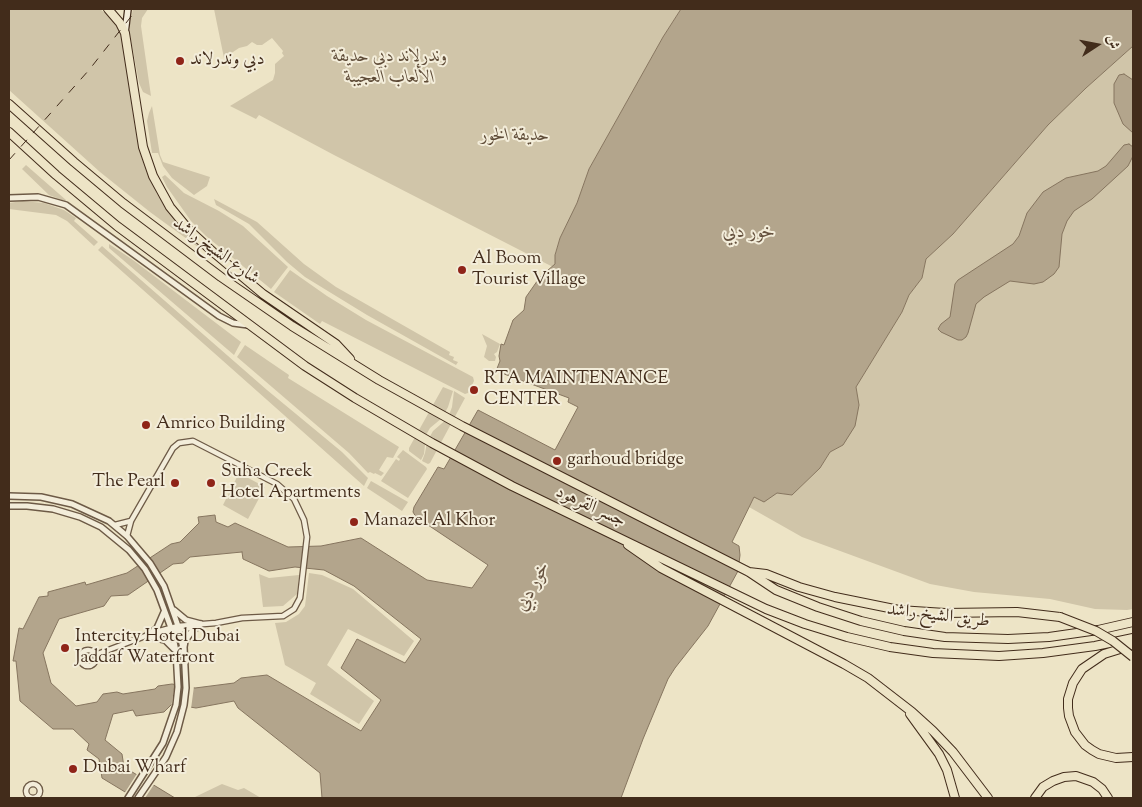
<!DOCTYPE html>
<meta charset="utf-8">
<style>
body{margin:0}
#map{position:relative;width:1142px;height:807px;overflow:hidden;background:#ede4c6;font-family:"Sorts Mill Goudy",Amiri,serif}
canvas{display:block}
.frame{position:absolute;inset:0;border:10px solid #422c1b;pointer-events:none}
.north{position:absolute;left:1072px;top:20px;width:50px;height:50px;-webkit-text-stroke:4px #f3edda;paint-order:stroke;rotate:79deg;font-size:14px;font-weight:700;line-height:20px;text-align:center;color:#422c1b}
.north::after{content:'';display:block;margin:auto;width:18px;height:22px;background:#422c1b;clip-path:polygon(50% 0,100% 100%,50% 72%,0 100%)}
</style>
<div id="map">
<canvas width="1142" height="807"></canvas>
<div class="frame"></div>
<div class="north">ش</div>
</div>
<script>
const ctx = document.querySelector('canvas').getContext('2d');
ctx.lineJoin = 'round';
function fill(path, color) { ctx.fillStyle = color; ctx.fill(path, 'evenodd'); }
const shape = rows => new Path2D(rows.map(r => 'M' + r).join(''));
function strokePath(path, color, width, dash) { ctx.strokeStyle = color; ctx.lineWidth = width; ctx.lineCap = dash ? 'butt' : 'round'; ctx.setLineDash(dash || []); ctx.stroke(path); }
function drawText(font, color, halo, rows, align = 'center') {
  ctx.font = font + ' "Sorts Mill Goudy",Amiri,serif'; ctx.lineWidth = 4; ctx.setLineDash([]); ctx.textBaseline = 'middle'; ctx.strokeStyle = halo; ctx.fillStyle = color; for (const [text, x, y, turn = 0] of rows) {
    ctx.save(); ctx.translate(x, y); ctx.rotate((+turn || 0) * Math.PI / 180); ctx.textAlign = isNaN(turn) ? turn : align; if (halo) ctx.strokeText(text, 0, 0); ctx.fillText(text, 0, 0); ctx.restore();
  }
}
fill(shape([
 [9,9,100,9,113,20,119,29,122,40,135,127,140,153,147,174,157,194,168,212,202,250,150,212,100,172,9,90],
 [133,9,148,9,142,18,141,26,151,96,143,92,139,83,130,35,130,23],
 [214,9,681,9,663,37,589,169,577,204,560,238,555,254,555,263,553,267,334,155,259,115,256,119,230,106,273,80,275,73,275,64,284,56,282,53,283,51,272,38,262,45,257,45,252,42,247,46,239,48,224,58],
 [1133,46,1133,609,1127,610,1095,609,1050,599,974,592,930,584,802,537,749,507,754,497,777,493,792,495,820,468,830,452,843,445,859,405,856,387,902,312,909,295,922,278,926,259,953,234,1048,125,1086,88],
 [152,106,160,155,163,162,210,177,207,186,194,195,172,178,163,166,158,153,152,153,147,121,149,113],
 [26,165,66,200,65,201,49,195,22,169],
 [165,175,184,193,219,211,243,226,288,267,271,289,206,236,191,221,167,187,162,177],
 [214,199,257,222,304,264,336,287,450,352,449,355,454,357,453,360,458,362,456,365,367,315,305,277,287,262,249,224,216,205],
 [22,201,44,203,64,210,76,218,74,221,98,242,94,246,67,221,56,215,9,209,9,203],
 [109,244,133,260,241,342,234,355,109,248],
 [102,246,267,390,342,452,368,478,364,486,98,250],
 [290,270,327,296,366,320,473,377,474,381,468,393,465,394,322,321,320,324,274,292],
 [482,334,500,344,497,352,494,354,496,357,495,361,489,361,484,357,487,346],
 [245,345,289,375,288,378,399,447,393,458,387,457,379,470,384,473,381,476,375,473,374,474,370,472,368,473,349,453,237,357],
 [443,387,453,391,448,407,442,418,430,428,426,435,424,454,421,460,409,451,409,448],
 [454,391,465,398,430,463,428,464,422,461,425,453,427,442,433,431,448,418,452,407],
 [403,450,426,467,427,469,408,498,381,481,396,459,399,461,400,459,397,457],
 [239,473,265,487,248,519,223,505],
 [371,481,408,502,402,511,367,488],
 [309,573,322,575,353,589,414,641,404,656,348,629,327,665,374,701,359,724,310,694,316,683,285,665,275,623,286,622,299,614,305,606],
 [259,574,269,578,299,575,297,594,283,606,263,607],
 [222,784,238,790,244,788,261,798,198,798,195,797]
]), '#d0c5a9');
const water = shape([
 [681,9,1133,9,1133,46,1086,88,1048,125,953,234,926,259,922,278,909,295,902,312,856,387,859,405,855,426,843,445,830,452,820,468,792,495,777,493,764,502,754,497,732,542,739,546,740,555,738,571,708,626,675,668,668,679,643,739,621,798,322,798,320,773,238,708,234,701,196,708,172,704,164,712,136,716,133,710,113,714,105,740,122,754,124,767,175,798,135,798,102,778,99,759,87,750,89,744,73,729,53,729,20,701,16,661,13,661,19,628,23,629,39,597,48,596,48,592,85,582,86,585,127,573,171,544,180,542,199,523,198,517,215,515,216,522,228,527,235,523,288,547,321,546,361,538,427,580,472,588,488,565,416,517,413,512,414,507,438,467,444,469,478,410,555,450,578,407,568,402,569,398,496,371,500,361,499,356,501,344,504,345,513,320,524,310,526,297,540,277,555,264,555,255,560,238,577,203,589,169,663,37,681,9],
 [242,552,243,559,269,571,295,567,324,570,354,586,421,639,405,663,357,639,341,668,381,700,361,731,267,675,241,678,234,683,195,688,172,684,158,686,155,689,123,694,117,692,103,694,97,702,76,706,51,683,43,653,59,619,104,606,111,596,128,595,173,564,183,563,190,557,242,552],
 [1124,74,1133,80,1133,133,1123,124,1114,103,1114,84,1119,75,1124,74],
 [1129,144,1133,147,1133,156,1128,166,1092,199,1074,211,1067,221,1062,234,1059,267,1054,274,1043,282,1034,284,1010,281,984,297,976,304,968,333,966,337,962,340,958,340,941,332,938,329,941,324,950,317,955,284,958,280,1013,244,1019,236,1027,213,1043,192,1066,178,1098,171,1106,166,1124,145,1129,144]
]);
fill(water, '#b3a58c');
strokePath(water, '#86755f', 1);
fill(shape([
 [175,683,194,686,191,709,173,707,171,708],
 [138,772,155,783,145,798,130,798,124,794]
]), '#ede4c6');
const minor = shape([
 [115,525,131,521],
 [152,636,198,626],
 '80 658a8 8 0 1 1 16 0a8 8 0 1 1-16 0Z',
 [95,655,156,632,178,626,216,623,242,618,283,616,294,609,300,598,307,537,304,520,294,499,277,484,193,441,179,443,173,448,131,521,127,536],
 '26 791a7 7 0 1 1 14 0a7 7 0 1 1-14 0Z'
]);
const tertiary = shape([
 [9,198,38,197,66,205,219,316,233,323,248,325],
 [9,496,41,497,72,504,109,521,127,536,150,563,164,586,178,626,184,653],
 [9,506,27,506,53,509,80,517,101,527,129,550,145,569,157,590,171,628,176,651,178,687,176,705,163,743,128,798],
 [174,610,186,620,201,624],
 [147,636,165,640,174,649],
 [147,636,157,628,164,612],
 [138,798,166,757,177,732,184,705,186,688,184,647,185,641,192,631,201,624]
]);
const secondary = shape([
 [125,33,128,9]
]);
const motorway = shape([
 [108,9,120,23,125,33,143,147,153,176,170,207,189,230,213,252,263,294,336,344,350,359],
 [9,104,74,162,123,203,221,277,292,326,379,380,462,426,749,572,776,590,818,607,861,621,904,631,945,637,1008,639,1049,637,1098,630,1133,622],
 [9,132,56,175,117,226,305,366,355,398,432,443,512,486,766,609,805,624,847,637,890,647,933,653,999,656,1043,653,1095,646,1133,638],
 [628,545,661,568,844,664,868,678,912,712,933,731,953,752,988,798],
 [749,572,766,574,799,587,835,597,899,610,945,613,1017,612,1060,617],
 [1133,645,1104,654,1082,669,1073,683,1068,699,1068,708,1069,716,1075,732,1085,745,1092,750,1099,754,1116,758,1133,757],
 [910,714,939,754,947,770,955,798],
 [1035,798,1043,787,1053,781,1064,777,1076,776,1093,782,1102,789,1108,798]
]);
strokePath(minor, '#6d5a46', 7);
strokePath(tertiary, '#6d5a46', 8);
strokePath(secondary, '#422c1b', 8);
strokePath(motorway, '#422c1b', 10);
strokePath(minor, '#f3edda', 4.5);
strokePath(tertiary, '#f3edda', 5);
strokePath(secondary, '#f3edda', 5.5);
strokePath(motorway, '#ede4c6', 8);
strokePath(shape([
 [9,160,89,70,137,9]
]), '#422c1b', 1, [9, 9]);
const motorwayBridge = shape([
 [1060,617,1096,631,1113,641,1133,657]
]);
strokePath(motorwayBridge, '#422c1b', 10, []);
strokePath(motorwayBridge, '#ede4c6', 8);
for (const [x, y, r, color] of [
 [180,61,5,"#8f2418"],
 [462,270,5,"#8f2418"],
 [474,390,5,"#8f2418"],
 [146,425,5,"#8f2418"],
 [557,461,5,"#8f2418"],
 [175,483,5,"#8f2418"],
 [211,483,5,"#8f2418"],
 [354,522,5,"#8f2418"],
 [65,648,5,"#8f2418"],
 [73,769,5,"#8f2418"]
]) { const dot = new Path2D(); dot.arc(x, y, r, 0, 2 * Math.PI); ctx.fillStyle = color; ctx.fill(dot); strokePath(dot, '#f3edda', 2); }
drawText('italic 18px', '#5e4b37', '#f3edda', [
 ["وندرلاند دبي حديقة",390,58],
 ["الألعاب العجيبة",390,79],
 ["حديقة الخور",515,137]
]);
drawText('18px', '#422c1b', '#f3edda', [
 ["دبي وندرلاند",190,61],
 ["Al Boom",472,260],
 ["Tourist Village",472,281],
 ["RTA MAINTENANCE",484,380],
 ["CENTER",484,401],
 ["Amrico Building",156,425],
 ["garhoud bridge",567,461],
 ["Suha Creek",221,473],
 ["Hotel Apartments",221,494],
 ["The Pearl",165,483,"right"],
 ["Manazel Al Khor",364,522],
 ["Intercity Hotel Dubai",75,638],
 ["Jaddaf Waterfront",75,659],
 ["Dubai Wharf",83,769]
], 'left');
drawText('18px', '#422c1b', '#f3edda', [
 ["شارع الشيخ راشد",215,252,36],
 ["جسر القرهود",590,508,25],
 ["طريق الشيخ راشد",938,617,7]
]);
drawText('italic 19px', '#64503d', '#f3edda', [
 ["خور دبي",749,234],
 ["خور دبي",534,587,-62]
]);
</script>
